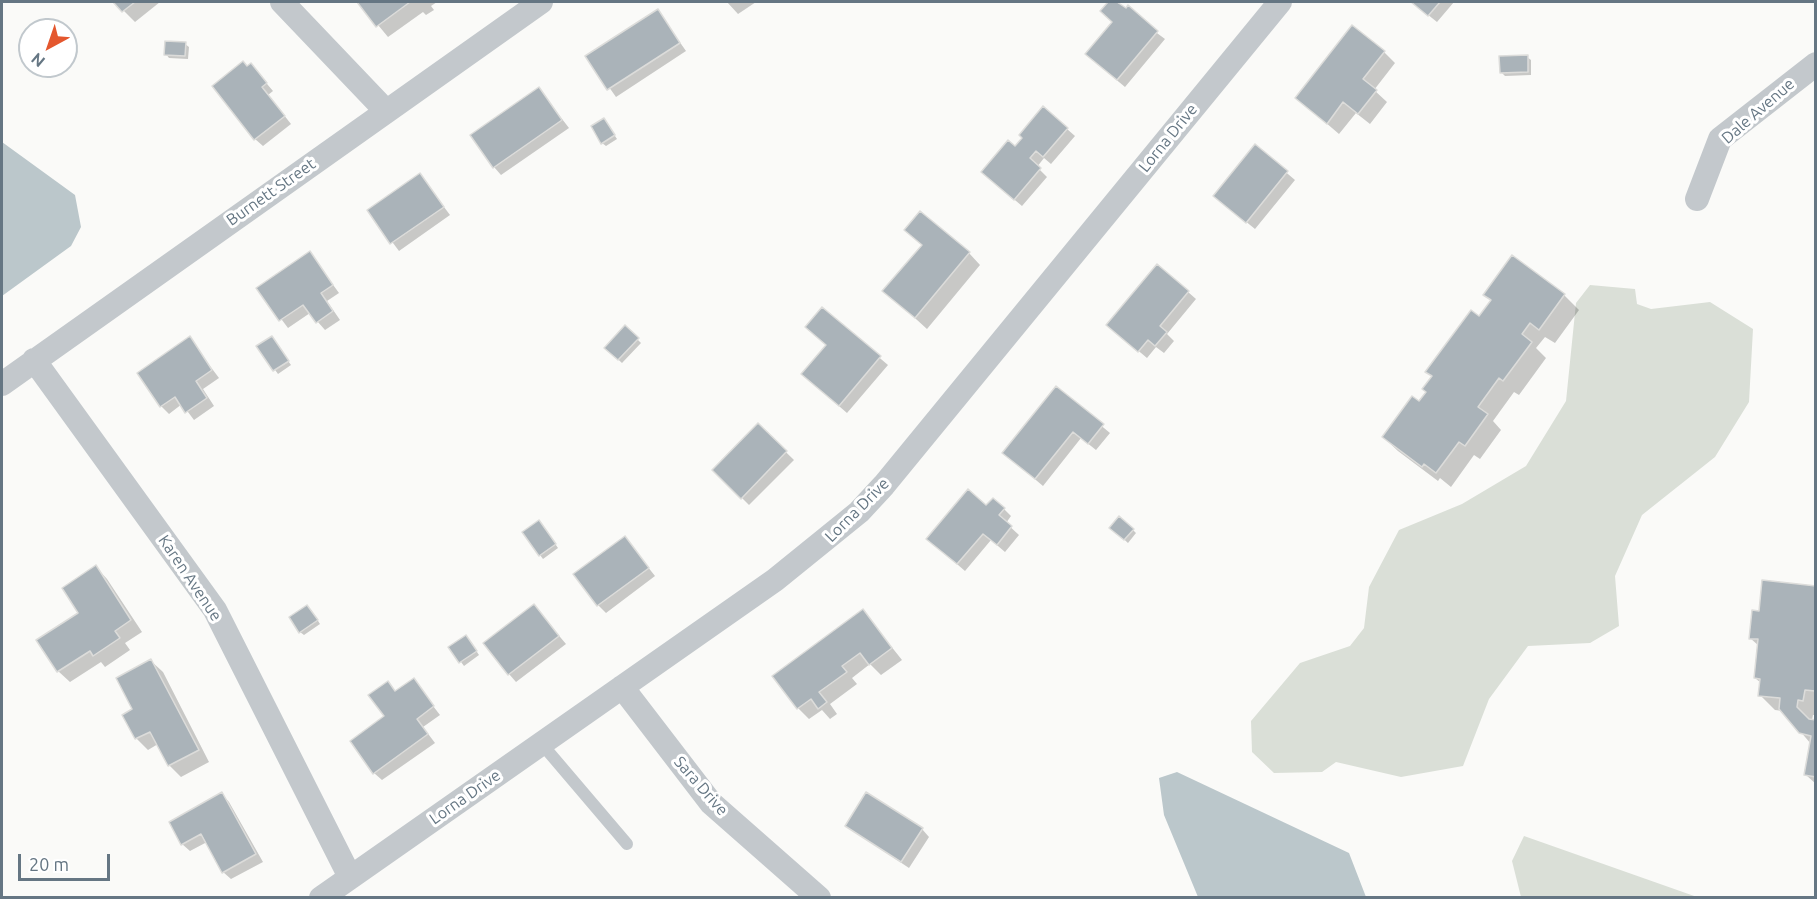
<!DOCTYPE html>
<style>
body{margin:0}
#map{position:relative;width:1817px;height:899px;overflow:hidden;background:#fafaf8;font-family:Ubuntu,sans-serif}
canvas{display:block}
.frame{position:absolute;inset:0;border:3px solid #657683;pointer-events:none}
.north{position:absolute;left:18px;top:18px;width:60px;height:60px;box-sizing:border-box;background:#fff;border:2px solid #c1c8cd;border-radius:50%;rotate:220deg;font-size:16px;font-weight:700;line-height:24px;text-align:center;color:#657683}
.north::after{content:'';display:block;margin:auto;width:21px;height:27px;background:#e4572e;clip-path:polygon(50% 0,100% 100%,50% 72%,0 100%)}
.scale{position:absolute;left:18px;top:854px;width:92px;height:27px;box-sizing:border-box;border:3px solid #657683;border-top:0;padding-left:8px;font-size:18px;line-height:21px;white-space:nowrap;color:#657683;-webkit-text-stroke:4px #fff;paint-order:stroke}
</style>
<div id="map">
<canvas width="1817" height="899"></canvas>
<div class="frame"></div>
<div class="north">N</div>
<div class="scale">20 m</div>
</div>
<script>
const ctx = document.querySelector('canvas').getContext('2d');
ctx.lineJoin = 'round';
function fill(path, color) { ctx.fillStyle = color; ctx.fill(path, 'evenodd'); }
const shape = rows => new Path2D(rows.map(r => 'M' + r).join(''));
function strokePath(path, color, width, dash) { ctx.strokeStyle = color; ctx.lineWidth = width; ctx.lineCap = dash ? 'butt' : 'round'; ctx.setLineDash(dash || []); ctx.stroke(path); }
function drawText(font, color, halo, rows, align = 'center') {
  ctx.font = font + ' Ubuntu,sans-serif'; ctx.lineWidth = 6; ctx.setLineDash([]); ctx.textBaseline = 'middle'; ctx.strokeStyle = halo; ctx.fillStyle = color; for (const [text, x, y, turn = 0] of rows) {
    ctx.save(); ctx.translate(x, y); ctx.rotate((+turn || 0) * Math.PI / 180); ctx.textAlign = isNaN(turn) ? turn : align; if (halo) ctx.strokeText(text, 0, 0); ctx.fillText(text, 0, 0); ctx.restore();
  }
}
fill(shape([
 [1590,285,1635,289,1637,304,1651,309,1710,302,1753,329,1749,402,1715,457,1642,515,1615,576,1619,626,1590,643,1528,646,1489,699,1463,766,1401,777,1336,762,1322,772,1274,773,1252,752,1251,721,1300,663,1350,646,1364,628,1369,587,1399,530,1462,504,1526,466,1566,401,1576,303],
 [1524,836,1697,897,1521,897,1512,861]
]), '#dadfd7');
fill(shape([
 [2,142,75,195,81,227,71,246,2,296],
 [1177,772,1349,853,1366,897,1198,897,1164,815,1159,778]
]), '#bbc7cb');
fill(shape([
 [115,2,160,2,135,22],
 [359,2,437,2,431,6,434,10,426,15,423,12,388,37],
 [727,2,756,2,738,14],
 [1110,2,1115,2,1165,39,1125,87,1095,62,1114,23,1102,11],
 [1412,2,1454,2,1437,22],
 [658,11,686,51,616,97,587,56],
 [185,44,189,47,188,59,169,58,166,54],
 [1384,52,1395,63,1374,90,1387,102,1370,124,1356,113,1339,134,1297,98],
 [1527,57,1531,60,1531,75,1505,76,1501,72],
 [251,65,273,91,268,95,291,124,263,146,255,139,248,68],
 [539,89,569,128,501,175,494,167],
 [607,124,617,139,606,146,602,143],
 [1067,129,1075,136,1051,164,1044,158,1037,167,1047,177,1022,206,990,179,1015,149],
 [1255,146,1295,180,1255,229,1223,203],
 [420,175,450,215,399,251,369,211],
 [906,230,969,253,980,265,927,329,885,291,923,246],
 [310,253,339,293,327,301,340,320,325,330,310,313,288,328,258,288],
 [1513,257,1564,295,1579,310,1555,343,1545,337,1536,348,1546,358,1519,395,1514,392,1493,421,1501,430,1480,459,1474,455,1451,487,1440,478,1438,481,1398,451,1383,437,1427,392,1433,377,1427,372,1480,318,1492,301,1485,294],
 [1188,292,1196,299,1167,334,1174,341,1164,353,1156,347,1147,358,1116,332],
 [822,309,888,365,847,413,811,382,827,346],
 [625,327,641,343,622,363,606,348],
 [189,338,219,378,203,389,214,406,194,420,182,404,169,414,161,406],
 [272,338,291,365,278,374,258,346],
 [1056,388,1110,433,1096,450,1081,438,1043,486,1004,453],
 [758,425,794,460,749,505,714,470],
 [987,507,1004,509,1011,516,1006,523,1019,535,1005,552,991,540,965,571,936,546],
 [542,525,558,548,543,559,540,555],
 [1133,530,1136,533,1128,543,1115,531],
 [625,538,655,576,606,613,598,605],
 [96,567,107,579,142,632,125,643,130,650,105,667,101,662,70,682,58,671],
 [1816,588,1816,715,1813,715,1812,720,1816,720,1816,784,1806,775,1811,744,1783,711,1775,710,1760,695,1761,683,1755,678,1759,646,1750,638,1760,613],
 [534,606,566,644,516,682,509,674],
 [311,610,320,624,304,635,300,632],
 [863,611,902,660,881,675,870,664,852,678,857,684,830,704,837,714,830,719,822,710,809,719,798,708],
 [469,640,479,655,464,666,450,647],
 [151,661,163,672,209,762,181,777,169,765,158,744,148,750,136,738,134,710],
 [413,680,440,715,423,727,435,743,382,780,374,773,386,717,388,683,396,692],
 [222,794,229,802,263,862,231,879,223,872,207,842,190,851,182,844],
 [846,826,922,829,929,837,909,868]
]), '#0003');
const building = shape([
 [113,2,135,2,122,12,113,2],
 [357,2,410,2,376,27,357,2],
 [1108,2,1117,2,1126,8,1128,5,1158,31,1117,80,1085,54,1112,22,1100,11,1108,2],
 [1411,2,1440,2,1428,16,1411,2],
 [658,9,680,43,607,90,585,56,658,9],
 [1352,25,1385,51,1363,79,1377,90,1358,114,1343,102,1327,124,1295,98,1352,25],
 [165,41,186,42,185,56,164,55,165,41],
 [1528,55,1528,72,1500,73,1499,56,1528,55],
 [243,61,247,66,251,63,267,83,262,87,285,116,254,140,212,86,243,61],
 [539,87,562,120,493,168,470,135,539,87],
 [1043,106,1068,128,1043,157,1036,151,1030,158,1041,168,1014,200,981,172,1008,140,1015,146,1022,138,1019,135,1043,106],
 [604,118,615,135,601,144,591,126,604,118],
 [1255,144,1288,171,1246,223,1213,196,1255,144],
 [420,173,444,207,390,244,367,210,420,173],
 [920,211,970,252,915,318,882,291,922,245,904,230,920,211],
 [310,251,333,285,321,293,333,311,316,323,303,305,279,321,256,288,310,251],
 [1512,255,1565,294,1539,330,1530,323,1522,334,1532,342,1503,381,1499,378,1478,407,1488,414,1465,446,1459,442,1436,473,1424,464,1422,467,1382,437,1412,396,1419,401,1426,392,1422,389,1432,376,1425,372,1471,310,1479,316,1491,300,1483,295,1512,255],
 [1157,264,1189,291,1160,326,1167,332,1155,346,1148,340,1138,352,1106,325,1157,264],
 [822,307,881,356,839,406,801,374,826,345,805,327,822,307],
 [625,325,639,338,618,360,604,348,625,325],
 [190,336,212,370,196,381,207,398,185,413,175,397,160,407,137,373,190,336],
 [272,336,289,361,273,371,256,346,272,336],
 [1056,386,1104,424,1088,444,1073,432,1035,479,1002,453,1056,386],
 [758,423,787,451,741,499,712,470,758,423],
 [968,489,986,505,993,498,1005,508,999,515,1012,526,997,545,983,534,957,564,926,539,968,489],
 [1119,516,1134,529,1124,540,1109,528,1119,516],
 [539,520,556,544,539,556,522,532,539,520],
 [625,536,649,568,597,606,573,574,625,536],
 [96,565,131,620,115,631,120,638,93,656,90,651,57,672,36,640,78,613,62,588,96,565],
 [1762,580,1816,586,1815,691,1805,690,1803,701,1798,700,1797,707,1809,719,1816,720,1816,777,1804,775,1811,736,1799,733,1779,709,1780,698,1758,696,1760,679,1754,678,1758,639,1749,639,1752,610,1759,611,1762,580],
 [534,604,559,636,508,675,483,643,534,604],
 [307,605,318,620,299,633,289,617,307,605],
 [863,609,892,648,869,665,860,653,842,666,847,672,819,692,827,702,818,709,811,699,797,709,772,676,863,609],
 [466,635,477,651,459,663,448,647,466,635],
 [151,659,199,750,168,766,150,732,135,739,122,715,132,709,116,678,151,659],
 [414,678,434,706,417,719,428,734,373,774,350,741,384,716,368,695,388,681,395,691,414,678],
 [222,792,256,854,222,873,201,834,181,845,169,822,222,792],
 [866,792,923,828,901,862,845,826,866,792]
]);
fill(building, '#aab3b9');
strokePath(building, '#dcdcda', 1.5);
strokePath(shape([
 [541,743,627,844]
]), '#c3c8cc', 12);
strokePath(shape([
 [282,2,386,111],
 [1697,199,1720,139,1816,64],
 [34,360,215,610,350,877],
 [2,384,541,2],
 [622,687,711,803,819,898],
 [321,898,775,580,859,512,884,485,1280,2]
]), '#c3c8cc', 24);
drawText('16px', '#657683', '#fff', [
 ["Dale Avenue",1758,111,-41],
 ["Lorna Drive",1168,138,-51],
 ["Burnett Street",271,192,-35],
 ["Lorna Drive",857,510,-45],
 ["Karen Avenue",190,578,56],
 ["Sara Drive",701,786,49],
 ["Lorna Drive",465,797,-35]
]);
</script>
